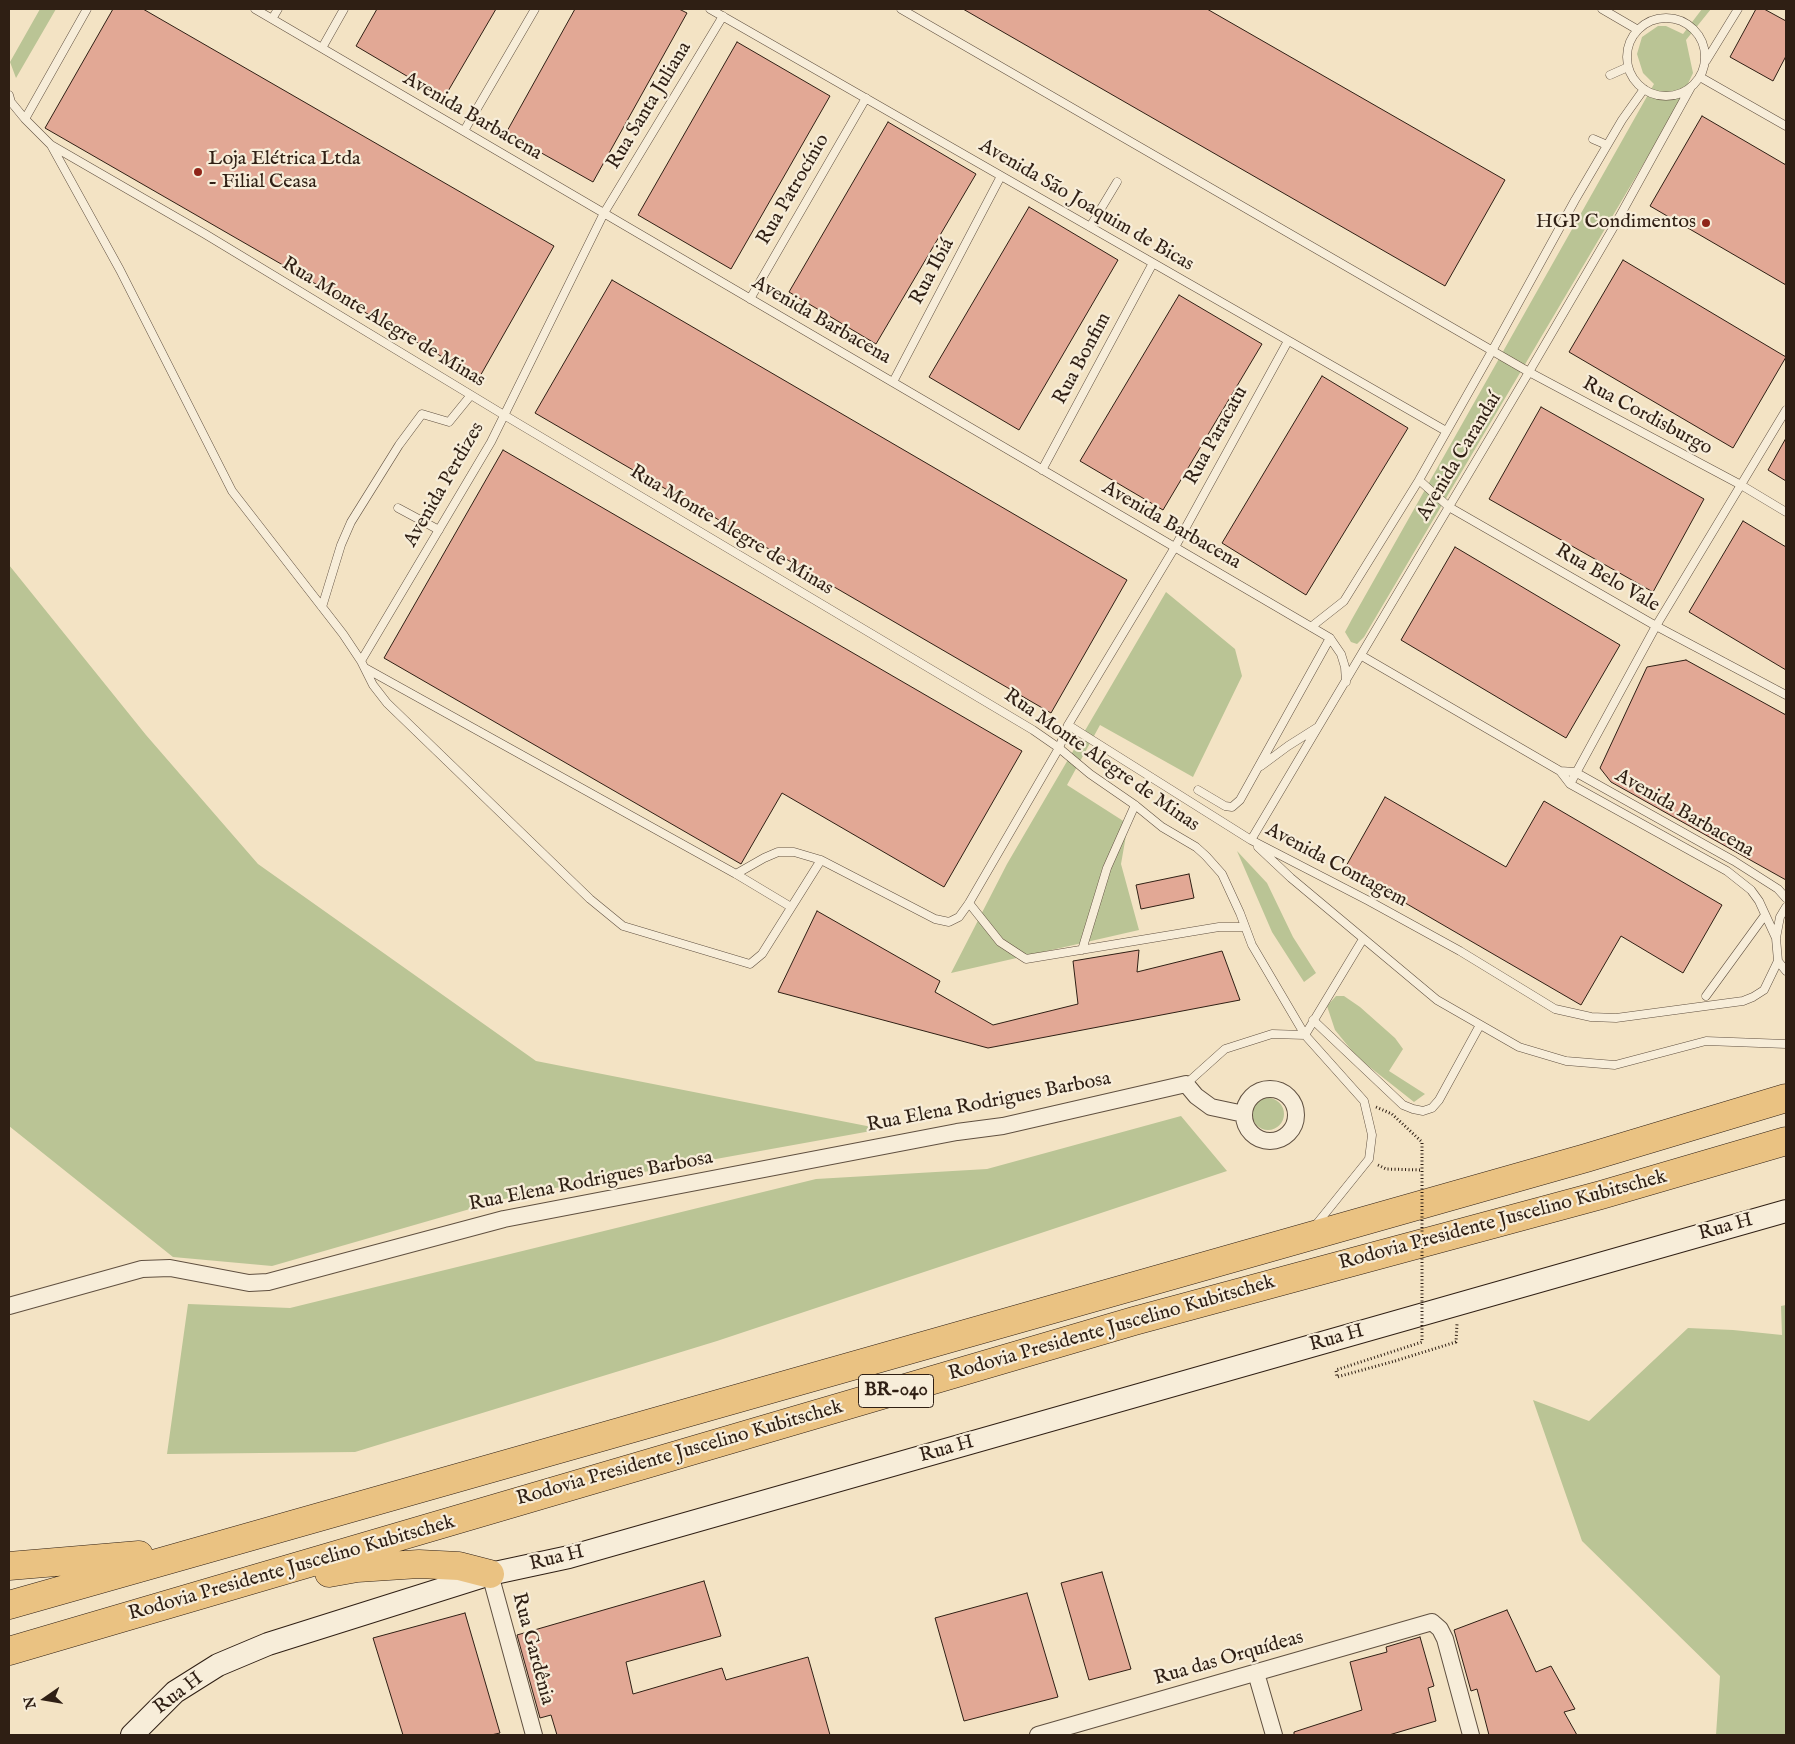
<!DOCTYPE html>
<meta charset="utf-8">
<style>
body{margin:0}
#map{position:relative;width:1795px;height:1744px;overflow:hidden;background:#f3e3c4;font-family:"IM FELL English",serif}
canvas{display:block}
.frame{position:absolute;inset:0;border:10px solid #2f1f14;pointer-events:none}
.north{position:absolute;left:20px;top:1674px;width:50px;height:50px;-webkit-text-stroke:4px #f7edd9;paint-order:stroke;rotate:257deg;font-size:14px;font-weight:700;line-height:20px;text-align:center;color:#2f1f14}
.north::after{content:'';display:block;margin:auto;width:18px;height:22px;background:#2f1f14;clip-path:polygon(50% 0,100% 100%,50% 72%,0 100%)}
</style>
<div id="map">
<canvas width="1795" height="1744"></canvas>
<div class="frame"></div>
<div class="north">N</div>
</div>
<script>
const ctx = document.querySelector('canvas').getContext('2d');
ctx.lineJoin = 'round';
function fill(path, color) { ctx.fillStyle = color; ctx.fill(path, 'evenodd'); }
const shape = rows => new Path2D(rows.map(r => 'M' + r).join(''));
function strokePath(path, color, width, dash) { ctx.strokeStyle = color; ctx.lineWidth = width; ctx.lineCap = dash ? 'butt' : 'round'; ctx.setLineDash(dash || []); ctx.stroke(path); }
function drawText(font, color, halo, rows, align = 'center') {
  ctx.font = font + ' "IM FELL English",serif'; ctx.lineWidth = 4.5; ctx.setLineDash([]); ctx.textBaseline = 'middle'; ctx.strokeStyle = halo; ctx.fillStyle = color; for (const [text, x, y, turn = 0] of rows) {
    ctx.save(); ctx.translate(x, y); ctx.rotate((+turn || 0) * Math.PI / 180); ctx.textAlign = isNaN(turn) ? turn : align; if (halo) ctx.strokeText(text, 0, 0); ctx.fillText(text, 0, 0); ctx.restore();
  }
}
fill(shape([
 [40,9,56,9,16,78,10,62],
 [1702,9,1711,9,1686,40,1693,73,1677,107,1364,637,1357,644,1351,642,1345,632,1352,619,1654,84,1643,73,1637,54,1642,37,1658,26,1666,26,1683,34],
 [9,565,146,735,258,864,536,1061,882,1129,522,1194,272,1266,173,1257,9,1126],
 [1166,592,1235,649,1242,676,1193,777,1100,725,1067,785,1128,824,1121,864,1139,930,951,973,1007,864],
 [1237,851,1267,883,1293,937,1316,973,1304,982,1272,932],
 [1336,996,1344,996,1360,1007,1395,1038,1403,1049,1389,1071,1425,1094,1414,1102,1357,1057,1335,1030,1327,1006],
 '1252 1114a16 16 0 1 1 32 0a16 16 0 1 1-32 0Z',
 [1181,1116,1227,1171,717,1341,355,1452,167,1454,188,1304,290,1308,816,1179,987,1169],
 [1786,1305,1786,1735,1716,1735,1720,1676,1582,1541,1533,1400,1589,1421,1688,1328,1733,1330,1782,1335,1781,1306]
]), '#bac495');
const building = shape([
 [113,9,143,9,554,246,479,378,45,128,113,9],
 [377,9,496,9,444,98,356,46,377,9],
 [575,9,679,9,687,13,593,182,506,133,575,9],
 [963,9,1207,9,1505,180,1445,286,963,9],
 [1756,9,1764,9,1786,21,1786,56,1773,81,1730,57,1756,9],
 [737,42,830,96,731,269,638,215,737,42],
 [1702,116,1786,165,1786,285,1650,206,1702,116],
 [888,122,976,174,876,344,789,292,888,122],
 [1029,207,1118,260,1019,430,929,377,1029,207],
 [1623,260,1786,357,1733,448,1569,352,1623,260],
 [612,280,1127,580,1051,713,535,413,612,280],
 [1179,295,1262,344,1163,510,1080,461,1179,295],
 [1322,376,1408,428,1306,595,1222,543,1322,376],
 [1541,407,1704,499,1653,592,1489,499,1541,407],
 [1786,438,1786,481,1768,470,1786,438],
 [503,450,1022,751,944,887,782,793,741,864,384,658,503,450],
 [1743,521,1786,547,1786,670,1689,612,1743,521],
 [1455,547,1620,645,1566,738,1401,640,1455,547],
 [1686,660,1786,715,1786,880,1611,782,1600,768,1647,667,1686,660],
 [1385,797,1506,867,1544,801,1722,905,1683,973,1621,936,1581,1005,1345,868,1385,797],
 [1189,874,1194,898,1141,909,1136,885,1189,874],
 [817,911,940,981,935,992,993,1025,1078,1004,1073,961,1139,950,1137,972,1222,951,1240,1000,988,1048,778,992,817,911],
 [1102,1572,1131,1669,1089,1680,1061,1583,1102,1572],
 [704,1581,721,1636,626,1662,633,1694,722,1668,726,1680,808,1657,830,1735,557,1735,551,1715,540,1718,517,1635,704,1581],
 [1027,1593,1058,1697,964,1721,935,1618,1027,1593],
 [1507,1610,1536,1672,1551,1666,1575,1709,1564,1712,1577,1735,1489,1735,1477,1689,1471,1691,1454,1630,1507,1610],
 [465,1613,500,1733,491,1735,403,1735,373,1638,465,1613],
 [1420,1637,1434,1686,1428,1688,1436,1721,1389,1735,1294,1735,1294,1732,1362,1710,1350,1662,1387,1652,1386,1647,1420,1637]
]);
fill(building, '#e2a895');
strokePath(building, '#2f1f14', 1);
const service = shape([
 [87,9,25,119,51,145,205,234,504,415,1033,730,1059,748,1090,774,1135,805,1162,827,1196,847,1206,856,1222,874,1240,913,1252,945,1305,1035,1364,1101,1372,1135,1369,1159,1315,1226],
 [255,9,1330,638,1341,654,1345,667,1346,682],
 [710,9,1446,431],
 [901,9,1529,372,1741,485,1786,512],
 [1602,9,1638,30],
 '1627 57a39 39 0 1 1 78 0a39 39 0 1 1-78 0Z',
 [272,19,278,9],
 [322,48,344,9],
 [1706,61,1738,9],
 [1610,75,1628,67],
 [1700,77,1786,126],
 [9,95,11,102,25,119],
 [464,131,535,9],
 [1593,139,1607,145],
 [51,145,120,270,232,491,343,634,361,661,373,685,387,703,590,899,623,926,750,964,762,954,821,860,935,919,949,922,959,917,969,903,1059,748,1068,725,1175,547,1288,341],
 [1090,227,1117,182],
 [750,299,866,98],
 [893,382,1001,176],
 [1042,470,1153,263],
 [1419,480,1449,507,1656,626,1786,695],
 [398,508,439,530],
 [322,607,341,545,351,522,399,445,422,414,449,422,471,395],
 [1311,627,1344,601,1419,480,1492,351,1575,200,1622,120,1644,89],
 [1362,656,1560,771,1570,784,1727,871,1751,890,1759,901,1776,938],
 [361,661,491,442,604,213,723,16],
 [365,668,736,874,791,907],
 [1068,725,1251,840,1369,901,1460,951,1555,1009,1591,1017,1616,1018,1743,1001,1753,997,1764,990,1778,961],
 [1261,766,1288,746,1318,727],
 [1560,771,1575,772,1734,861,1778,889,1786,898],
 [1570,784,1656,626,1786,410],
 [1198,790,1225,806,1232,807,1240,800,1330,638],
 [1251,840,1529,372,1616,223,1691,87],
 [1258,847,1291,878,1437,1000,1519,1047,1566,1061,1615,1065,1706,1041,1786,1044],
 [736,874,764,858,778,852,794,852,821,860],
 [969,903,1000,942,1026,959,1219,927,1245,927],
 [1786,907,1780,917,1776,938,1778,961,1786,971],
 [1082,950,1107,868,1135,805],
 [1706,996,1765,915],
 [1313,1020,1403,1105,1413,1109,1423,1111,1432,1108,1439,1100,1480,1025],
 [1305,1035,1363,939],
 [1186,1084,1225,1049,1272,1034,1305,1035]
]);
const minor = shape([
 '1244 1115a26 26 0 1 1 52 0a26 26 0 1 1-52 0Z',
 [9,1306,142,1269,170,1268,249,1283,268,1282,504,1219,957,1132,1003,1126,1186,1084,1196,1096,1211,1107,1244,1114],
 [490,1574,534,1735],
 [1256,1673,1274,1735],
 [1038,1735,1432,1622,1440,1629,1445,1639,1471,1735]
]);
const secondary = shape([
 [132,1735,175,1692,218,1665,268,1644,490,1574,569,1557,1786,1211]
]);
const motorway = shape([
 [9,1566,139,1555],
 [329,1573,357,1568,419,1564,459,1566,490,1574],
 [9,1605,1586,1158,1786,1098],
 [9,1651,1134,1321,1601,1195,1786,1141]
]);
strokePath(service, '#605040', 9);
strokePath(minor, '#605040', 18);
strokePath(secondary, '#2f1f14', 24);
strokePath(motorway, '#2f1f14', 29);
strokePath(shape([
 [1376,1107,1392,1114],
 [1378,1165,1386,1169,1422,1170],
 [1395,1361,1456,1342,1457,1324]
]), '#2f1f14', 3, [1, 2.5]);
strokePath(service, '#f7edd9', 8);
strokePath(minor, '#f7edd9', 16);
strokePath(secondary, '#f7edd9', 22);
strokePath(motorway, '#eac282', 28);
strokePath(shape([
 [1392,1114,1422,1142,1422,1342,1336,1370,1337,1377,1395,1361]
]), '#2f1f14', 3, [1, 2.5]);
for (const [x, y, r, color] of [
 [198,172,5,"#8f2418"],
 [1706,223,5,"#8f2418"]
]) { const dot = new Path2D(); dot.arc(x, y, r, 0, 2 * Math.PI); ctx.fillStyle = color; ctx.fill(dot); strokePath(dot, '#f7edd9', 2); }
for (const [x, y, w] of [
 [896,1391,75]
]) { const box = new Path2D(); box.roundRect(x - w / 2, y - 16.5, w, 33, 4); ctx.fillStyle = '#f7edd9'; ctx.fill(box); strokePath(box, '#2f1f14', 1); }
drawText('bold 19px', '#2f1f14', null, [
 ["BR-040",896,1391]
]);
drawText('20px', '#2f1f14', '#f7edd9', [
 ["Rua Santa Juliana",650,106,-59],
 ["Avenida Barbacena",472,117,30],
 ["Rua Patrocínio",794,190,-60],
 ["Avenida São Joaquim de Bicas",1086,206,30],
 ["Rua Ibiá",933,272,-62],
 ["Avenida Barbacena",821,321,30],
 ["Rua Monte Alegre de Minas",383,323,31],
 ["Rua Bonfim",1083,359,-62],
 ["Rua Cordisburgo",1647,417,28],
 ["Rua Paracatu",1217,436,-61],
 ["Avenida Carandaí",1460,457,-59],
 ["Avenida Perdizes",445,485,-60],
 ["Avenida Barbacena",1171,526,30],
 ["Rua Monte Alegre de Minas",731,531,31],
 ["Rua Belo Vale",1607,579,30],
 ["Rua Monte Alegre de Minas",1101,761,35],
 ["Avenida Barbacena",1684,814,30],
 ["Avenida Contagem",1336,866,28],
 ["Rua Elena Rodrigues Barbosa",989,1103,-11],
 ["Rua Elena Rodrigues Barbosa",591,1182,-11],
 ["Rodovia Presidente Juscelino Kubitschek",1503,1221,-15],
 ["Rua H",1726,1228,-16],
 ["Rodovia Presidente Juscelino Kubitschek",1112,1329,-16],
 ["Rua H",1337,1339,-16],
 ["Rua H",947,1450,-16],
 ["Rodovia Presidente Juscelino Kubitschek",680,1454,-16],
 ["Rua H",557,1559,-14],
 ["Rodovia Presidente Juscelino Kubitschek",292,1569,-16],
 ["Rua Gardênia",532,1649,75],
 ["Rua das Orquídeas",1229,1659,-16],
 ["Rua H",179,1694,-38]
]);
drawText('20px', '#2f1f14', '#f7edd9', [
 ["Loja Elétrica Ltda",208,160],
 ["- Filial Ceasa",208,183],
 ["HGP Condimentos",1696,223,"right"]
], 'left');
</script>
